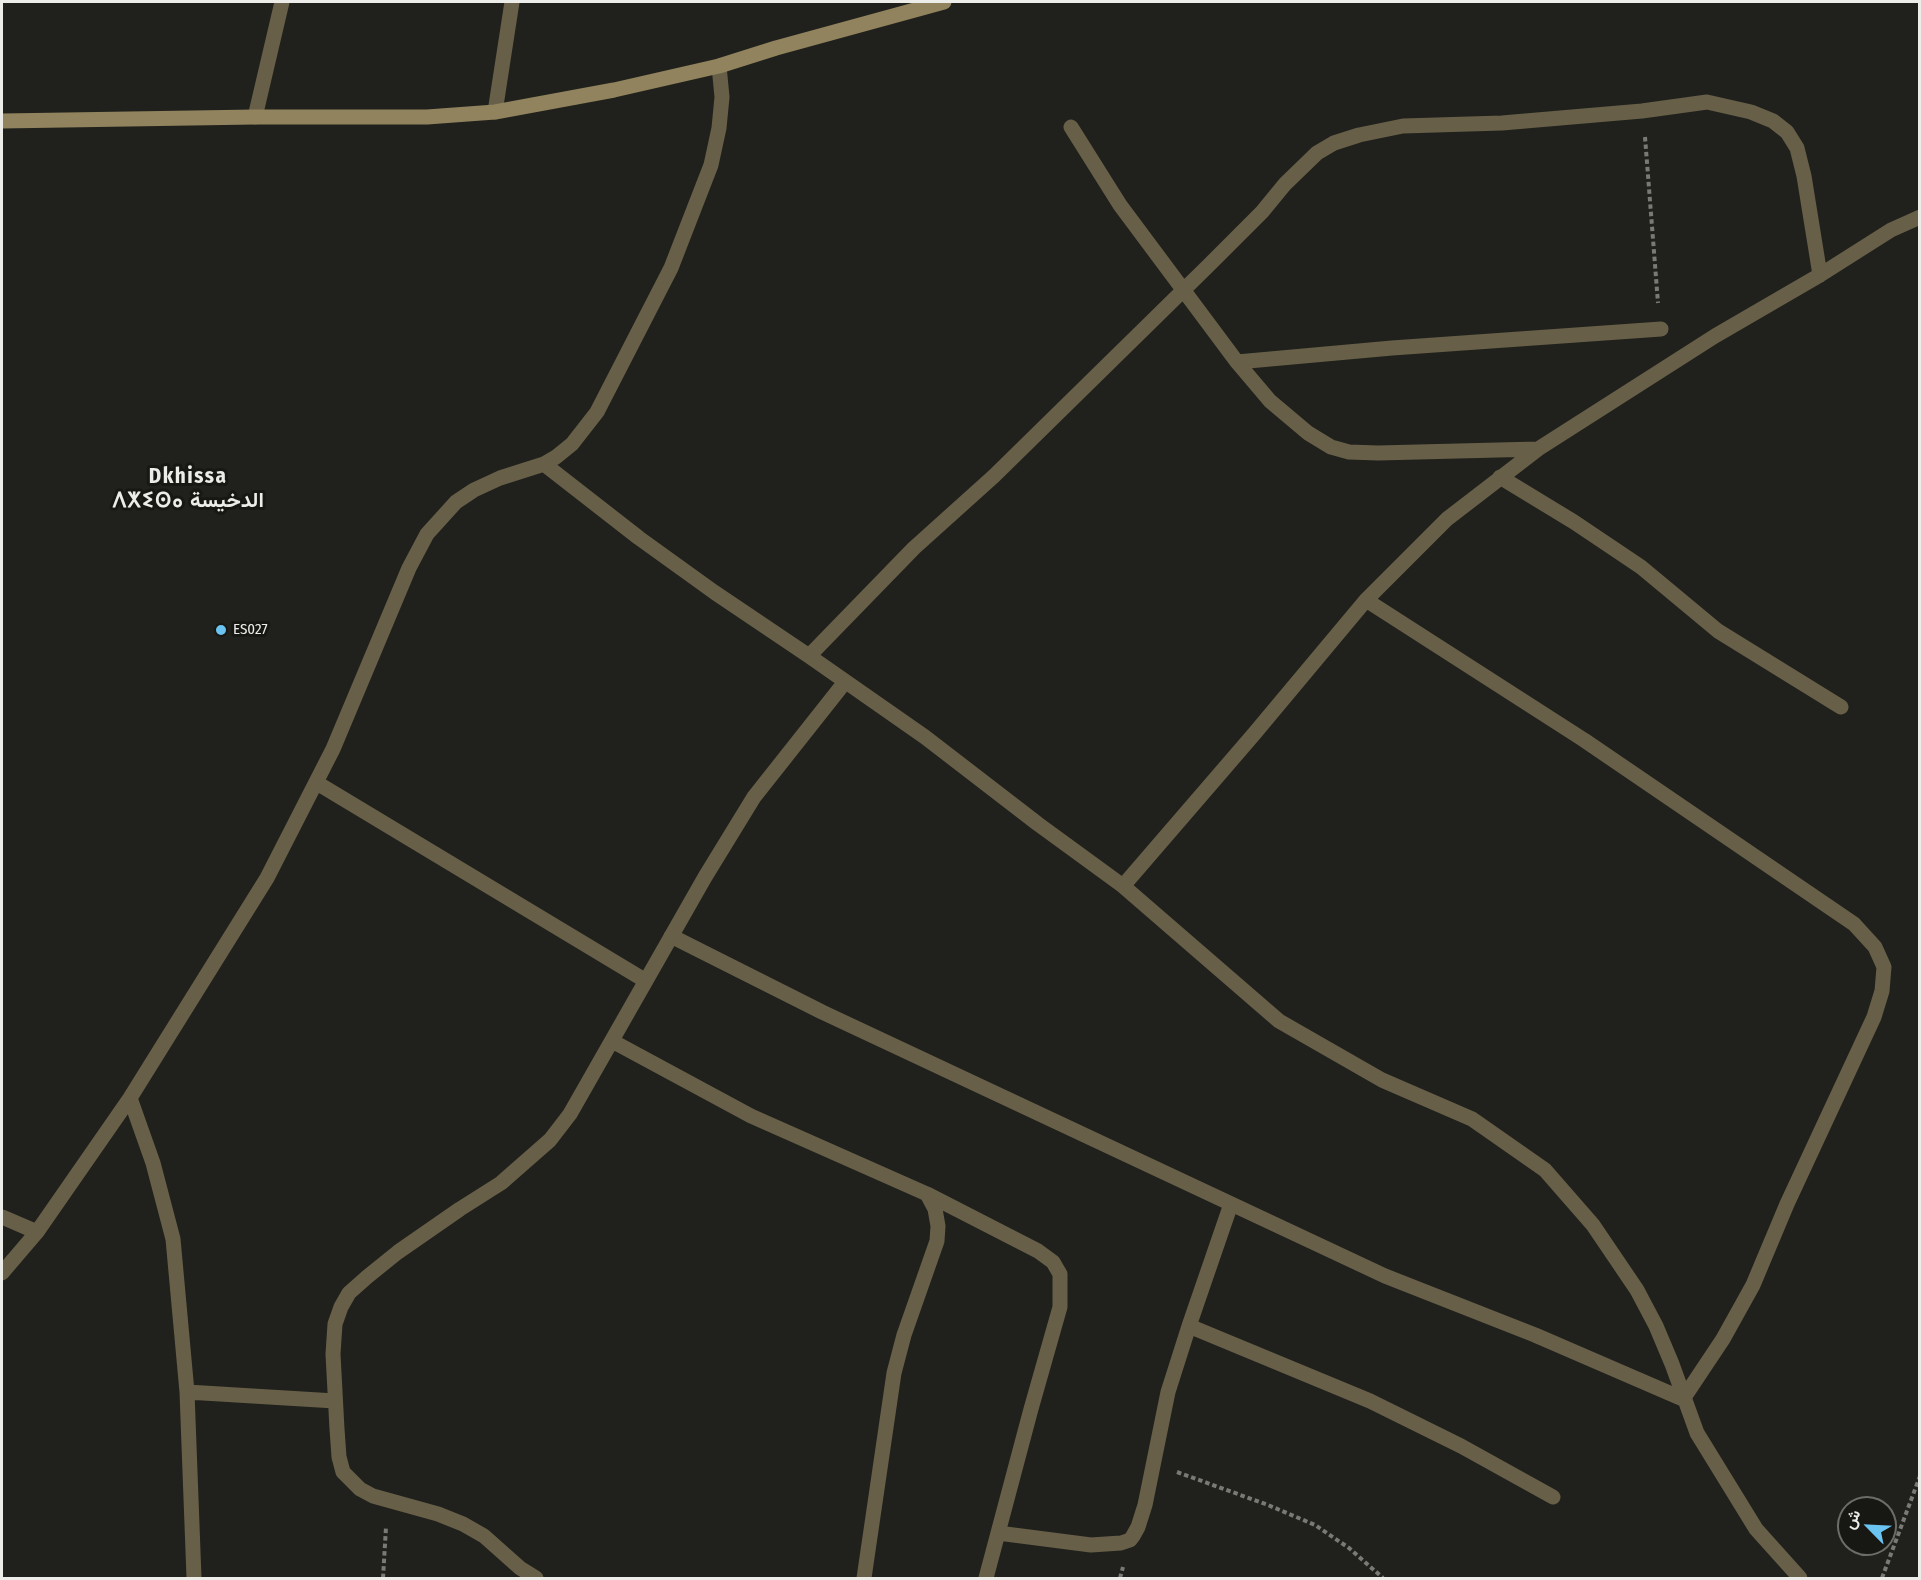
<!DOCTYPE html>
<meta charset="utf-8">
<style>
body{margin:0}
#map{position:relative;width:1921px;height:1580px;overflow:hidden;background:#20211c;font-family:"Fira Sans Condensed",Vazirmatn,sans-serif}
canvas{display:block}
.frame{position:absolute;inset:0;border:3px solid #ecece9;pointer-events:none}
.north{position:absolute;left:1837px;top:1496px;width:60px;height:60px;box-sizing:border-box;background:#171813;border:2px solid #6c6d69;border-radius:50%;rotate:294deg;font-size:16px;font-weight:700;line-height:24px;text-align:center;color:#ecece9}
.north::after{content:'';display:block;margin:auto;width:21px;height:27px;background:#6bc3f2;clip-path:polygon(50% 0,100% 100%,50% 72%,0 100%)}
</style>
<div id="map">
<canvas width="1921" height="1580"></canvas>
<div class="frame"></div>
<div class="north">ش</div>
</div>
<script>
const ctx = document.querySelector('canvas').getContext('2d');
ctx.lineJoin = 'round';
const shape = rows => new Path2D(rows.map(r => 'M' + r).join(''));
function strokePath(path, color, width, dash) { ctx.strokeStyle = color; ctx.lineWidth = width; ctx.lineCap = dash ? 'butt' : 'round'; ctx.setLineDash(dash || []); ctx.stroke(path); }
function drawText(font, color, halo, rows, align = 'center') {
  ctx.font = font + ' "Fira Sans Condensed",Vazirmatn,"Noto Sans Tifinagh",sans-serif'; ctx.lineWidth = 6; ctx.setLineDash([]); ctx.textBaseline = 'middle'; ctx.strokeStyle = halo; ctx.fillStyle = color; for (const [text, x, y, turn = 0] of rows) {
    ctx.save(); ctx.translate(x, y); ctx.rotate((+turn || 0) * Math.PI / 180); ctx.textAlign = isNaN(turn) ? turn : align; if (halo) ctx.strokeText(text, 0, 0); ctx.fillText(text, 0, 0); ctx.restore();
  }
}
strokePath(shape([
 [1645,137,1658,303],
 [1177,1472,1268,1505,1315,1525,1349,1548,1383,1578],
 [383,1578,386,1527],
 [1120,1578,1123,1567],
 [1882,1578,1920,1476]
]), '#797975', 4, [4.5, 3]);
strokePath(shape([
 [495,112,512,2],
 [255,117,282,2],
 [1071,127,1120,205,1237,362,1270,401,1308,433,1331,447,1349,452,1378,453,1538,449],
 [1237,362,1392,348,1661,329],
 [544,464,639,538,714,592,809,656,925,737,1038,824,1123,886,1279,1021,1382,1080,1472,1119,1545,1170,1593,1225,1637,1290,1656,1326,1672,1364,1697,1433,1756,1529,1800,1578],
 [1500,477,1574,522,1641,567,1718,631,1841,707],
 [809,656,914,548,994,476,1210,264,1262,212,1285,184,1317,153,1334,143,1359,135,1403,126,1502,123,1642,111,1707,102,1751,112,1773,121,1787,132,1797,148,1804,176,1820,275],
 [317,783,646,981],
 [1123,886,1254,734,1366,600,1447,519,1538,449,1715,336,1820,275,1891,230,1920,217],
 [671,936,822,1012,1385,1276,1535,1335,1683,1399,1723,1339,1753,1285,1787,1204,1874,1017,1882,991,1884,967,1875,947,1854,924,1584,740,1366,600],
 [612,1041,751,1116,927,1194,935,1209,938,1226,937,1241,904,1335,894,1373,864,1578],
 [130,1098,153,1163,173,1239,187,1392,194,1578],
 [927,1194,1038,1251,1053,1262,1060,1274,1060,1307,1031,1409,986,1578],
 [2,1217,37,1232],
 [2,1273,37,1232,130,1098,267,878,333,749,409,568,427,534,456,502,474,490,500,478,544,464,556,457,572,444,597,412,671,268,711,165,719,128,722,97,719,66],
 [1189,1326,1370,1401,1461,1446,1553,1497],
 [187,1392,335,1401],
 [998,1533,1091,1545,1121,1543,1130,1540,1133,1536,1138,1527,1145,1505,1168,1392,1189,1326,1231,1204],
 [536,1578,520,1568,484,1536,463,1524,438,1514,373,1496,360,1489,343,1472,339,1457,337,1429,333,1354,335,1324,341,1307,349,1293,367,1277,398,1252,460,1209,501,1183,550,1140,570,1114,705,877,754,797,845,682]
]), '#675f48', 15);
strokePath(shape([
 [2,121,255,117,427,117,495,112,614,90,719,66,776,48,944,2]
]), '#90835d', 15);
for (const [x, y, r, color] of [
 [221,630,6,"#6bc3f2"]
]) { const dot = new Path2D(); dot.arc(x, y, r, 0, 2 * Math.PI); ctx.fillStyle = color; ctx.fill(dot); strokePath(dot, '#171813', 2); }
drawText('15px', '#ecece9', '#171813', [
 ["ES027",233,630]
], 'left');
ctx.letterSpacing = '1.5px';
drawText('bold 21px', '#ecece9', '#171813', [
 ["Dkhissa",188,477],
 ["ⴷⵅⵉⵙⴰ الدخيسة",188,501]
]);
ctx.letterSpacing = '0px';
</script>
